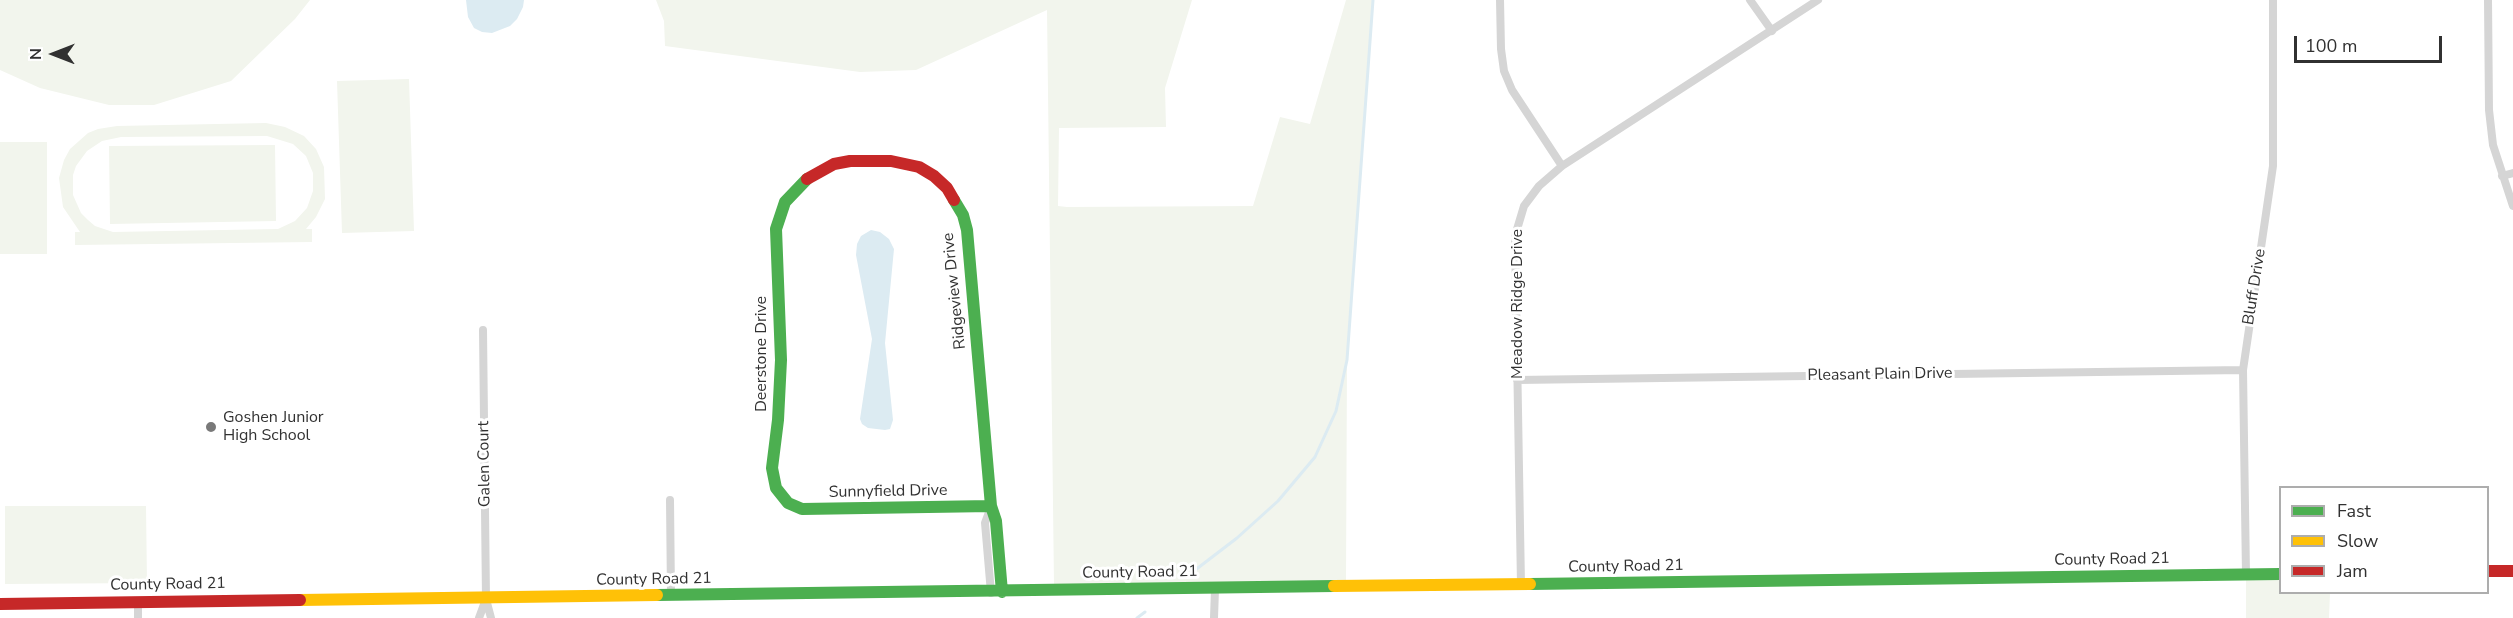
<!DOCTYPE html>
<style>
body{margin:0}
#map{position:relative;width:2513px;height:618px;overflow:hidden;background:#fff;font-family:"Nunito Sans",sans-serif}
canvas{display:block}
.legend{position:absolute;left:2279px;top:486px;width:210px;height:108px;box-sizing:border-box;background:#fff;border:2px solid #adadad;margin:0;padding:8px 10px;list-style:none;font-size:18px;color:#313131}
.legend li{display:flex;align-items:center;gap:12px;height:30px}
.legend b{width:30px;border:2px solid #adadad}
.north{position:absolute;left:24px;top:24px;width:60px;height:60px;-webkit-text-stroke:4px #fff;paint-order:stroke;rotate:270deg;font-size:16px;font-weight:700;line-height:24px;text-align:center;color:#313131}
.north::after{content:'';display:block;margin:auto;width:21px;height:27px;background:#313131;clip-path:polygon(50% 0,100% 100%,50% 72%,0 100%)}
.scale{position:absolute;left:2294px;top:36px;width:148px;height:27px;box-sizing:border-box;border:3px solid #313131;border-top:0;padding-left:8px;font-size:18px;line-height:21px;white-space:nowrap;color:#313131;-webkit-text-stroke:4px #fff;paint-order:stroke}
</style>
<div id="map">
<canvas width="2513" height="618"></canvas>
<ul class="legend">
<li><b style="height:8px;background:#4caf50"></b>Fast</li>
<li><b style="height:8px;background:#ffc107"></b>Slow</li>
<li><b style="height:8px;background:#c62828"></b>Jam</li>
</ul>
<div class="north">N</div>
<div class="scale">100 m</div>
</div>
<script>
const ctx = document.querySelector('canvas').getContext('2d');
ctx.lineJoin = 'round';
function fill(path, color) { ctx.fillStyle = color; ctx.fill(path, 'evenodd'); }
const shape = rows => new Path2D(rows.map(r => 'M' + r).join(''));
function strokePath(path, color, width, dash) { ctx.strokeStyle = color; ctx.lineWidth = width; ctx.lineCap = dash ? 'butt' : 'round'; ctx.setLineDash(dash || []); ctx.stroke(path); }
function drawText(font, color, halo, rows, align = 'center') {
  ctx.font = font + ' "Nunito Sans",sans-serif'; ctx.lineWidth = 6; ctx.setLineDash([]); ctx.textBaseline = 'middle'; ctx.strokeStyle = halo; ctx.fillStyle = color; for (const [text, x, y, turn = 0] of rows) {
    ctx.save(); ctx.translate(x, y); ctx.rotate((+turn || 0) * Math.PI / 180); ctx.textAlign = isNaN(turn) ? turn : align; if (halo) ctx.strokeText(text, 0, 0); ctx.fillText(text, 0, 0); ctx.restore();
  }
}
fill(shape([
 [0,0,310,0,295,19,231,81,154,105,109,105,40,88,0,70],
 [656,0,1192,0,1165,88,1166,127,1059,128,1058,206,1067,207,1253,206,1280,117,1310,124,1346,0,1373,0,1347,360,1346,582,1054,585,1047,10,916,70,860,72,665,46,664,21],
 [409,79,414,231,342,233,337,81],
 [266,123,285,127,304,136,316,149,324,167,325,199,316,217,306,229,312,229,312,242,75,245,75,232,80,232,63,207,59,178,64,160,70,149,88,133,98,129,117,126],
 [267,136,293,144,306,156,313,173,313,191,307,208,295,221,278,229,113,232,95,226,88,220,81,213,73,195,73,175,76,166,87,151,102,141,121,137],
 [0,142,47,142,47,254,0,254],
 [275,145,276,221,110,224,109,146],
 [5,506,146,506,147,583,5,584],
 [2246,580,2280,580,2280,592,2330,593,2329,618,2246,618]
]), '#f2f5ed');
fill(shape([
 [466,0,524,0,523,7,517,19,510,26,492,33,482,32,474,28,468,17],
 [871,230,880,232,889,239,894,249,885,343,893,420,890,429,885,430,868,428,862,424,860,419,872,339,856,255,857,244,861,236]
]), '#dcebf2');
strokePath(shape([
 [1190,574,1237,538,1278,501,1315,457,1336,411,1347,360,1373,0],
 [1137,618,1145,612]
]), '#dcebf2', 3);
strokePath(shape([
 [1500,0,1501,49,1504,71,1512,90,1562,166],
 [1750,0,1772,31],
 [2488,0,2489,110,2493,145,2513,206],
 [2502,176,2513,173],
 [483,330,486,599,491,618],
 [1517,380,2243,370],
 [670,500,671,596],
 [2246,575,2243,370,2273,166,2273,0],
 [1521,585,1515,236,1524,206,1539,186,1562,166,1818,0],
 [991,593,985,523,991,507],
 [138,618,138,603],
 [479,618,486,599],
 [1214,618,1215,589]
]), '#d5d5d5', 8);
strokePath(shape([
 [807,179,785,202,776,229,781,360,778,420,772,468,776,488,788,503,802,509,991,506],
 [954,200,963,215,967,230,991,506,996,521,1002,592],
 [1530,584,2280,574],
 [657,595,1334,586]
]), '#4caf50', 12);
strokePath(shape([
 [1334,586,1530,584],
 [300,600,657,595]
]), '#ffc107', 12);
strokePath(shape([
 [807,179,834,164,850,161,891,161,919,167,934,176,947,188,954,200],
 [2488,571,2513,571],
 [0,604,300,600]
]), '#c62828', 12);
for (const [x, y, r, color] of [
 [211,427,6,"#797979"]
]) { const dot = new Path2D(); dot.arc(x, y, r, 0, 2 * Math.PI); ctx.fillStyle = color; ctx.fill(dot); strokePath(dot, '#fff', 2); }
drawText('16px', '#313131', '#fff', [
 ["Bluff Drive",2255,287,-81],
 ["Ridgeview Drive",955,291,-96],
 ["Meadow Ridge Drive",1518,304,-90],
 ["Deerstone Drive",762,354,-90],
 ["Pleasant Plain Drive",1880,375,-1],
 ["Galen Court",485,464,-91],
 ["Sunnyfield Drive",888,492,-1],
 ["County Road 21",2112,560,-1],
 ["County Road 21",1626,567,-1],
 ["County Road 21",1140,573,-1],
 ["County Road 21",654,580,-1],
 ["County Road 21",168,585,-1]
]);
drawText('16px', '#313131', '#fff', [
 ["Goshen Junior",223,418],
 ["High School",223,436]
], 'left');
</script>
